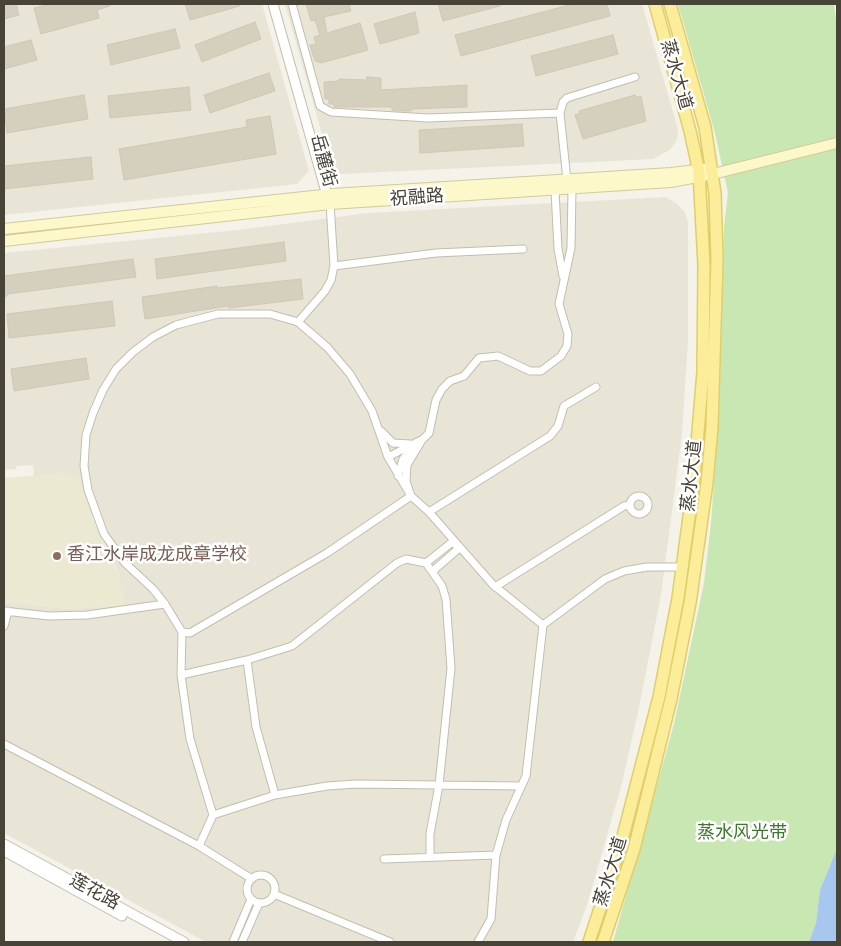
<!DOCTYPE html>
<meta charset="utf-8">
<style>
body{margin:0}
#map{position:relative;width:841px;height:946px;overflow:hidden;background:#f4f2e9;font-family:"Source Sans 3",sans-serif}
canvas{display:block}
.frame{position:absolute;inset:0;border:5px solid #474337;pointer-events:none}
</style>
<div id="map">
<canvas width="841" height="946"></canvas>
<div class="frame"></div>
</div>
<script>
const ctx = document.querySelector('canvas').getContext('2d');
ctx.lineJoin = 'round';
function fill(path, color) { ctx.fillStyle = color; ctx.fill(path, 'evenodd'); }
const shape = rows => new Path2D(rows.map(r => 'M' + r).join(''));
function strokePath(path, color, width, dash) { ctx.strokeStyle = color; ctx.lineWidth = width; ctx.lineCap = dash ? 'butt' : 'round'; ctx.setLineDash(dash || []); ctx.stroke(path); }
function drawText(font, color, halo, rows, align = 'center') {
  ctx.font = font + ' "Source Sans 3","Noto Sans SC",sans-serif'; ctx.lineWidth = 5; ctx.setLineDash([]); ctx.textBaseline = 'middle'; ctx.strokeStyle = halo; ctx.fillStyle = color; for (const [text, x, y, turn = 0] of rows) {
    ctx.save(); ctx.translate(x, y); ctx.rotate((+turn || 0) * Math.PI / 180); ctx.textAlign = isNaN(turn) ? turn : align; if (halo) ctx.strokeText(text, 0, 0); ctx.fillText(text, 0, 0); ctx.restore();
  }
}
fill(shape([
 [4,4,262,4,309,171,297,184,4,215],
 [285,4,642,4,678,129,677,140,671,149,653,159,341,174,329,159],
 [666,197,676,203,684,211,688,221,688,341,682,434,661,595,639,707,622,783,588,902,573,942,206,942,4,833,4,601,68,609,123,605,125,602,117,578,120,576,86,503,67,473,34,476,33,465,16,466,16,469,4,470,4,253,238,230,368,213]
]), '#e8e5d7');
fill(shape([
 [67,473,78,477,80,482,93,520,120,577,118,578,123,585,125,602,123,605,68,609,4,601,4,478]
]), '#ece9d3');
fill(shape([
 [678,4,834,4,837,29,837,848,820,890,816,923,809,942,613,942,674,724,704,583,711,523,719,416,724,227,728,193,715,133]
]), '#c8e7b3');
fill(shape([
 [837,848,837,942,809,942,816,923,820,890]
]), '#a7c7ee');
const building = shape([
 [4,4,16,4,19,15,4,19,4,4],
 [51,4,109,4,110,6,97,10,99,18,41,34,34,8,51,4],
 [185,4,239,4,240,6,190,20,185,4],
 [306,4,349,4,351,11,324,17,327,33,360,23,368,50,321,63,315,61,310,45,316,44,314,37,320,35,315,20,311,21,306,4],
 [438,4,500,4,500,6,443,21,438,4],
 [573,4,607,4,610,16,461,56,455,35,573,4],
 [415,12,419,33,380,44,374,24,415,12],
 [255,22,261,39,202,62,195,45,255,22],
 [175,29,180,48,111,65,107,45,175,29],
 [613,35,618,54,536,76,531,56,613,35],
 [31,40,37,60,4,69,4,47,31,40],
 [269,73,275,91,210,113,204,95,269,73],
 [367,77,381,78,381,90,467,85,467,107,411,109,411,111,402,111,392,110,392,107,334,107,334,104,329,104,329,99,325,99,324,82,339,81,339,79,367,80,367,77],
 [189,87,191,110,110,118,108,96,189,87],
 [84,95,88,119,7,133,4,109,84,95],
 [635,95,636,97,641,96,646,121,583,139,575,115,580,113,579,111,635,95],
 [270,116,276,154,124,180,119,149,247,127,246,120,270,116],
 [522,124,524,146,420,153,419,130,522,124],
 [91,157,93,179,4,189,4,166,91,157],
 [284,242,286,261,157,279,155,259,284,242],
 [133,259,136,277,8,294,4,299,4,276,133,259],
 [301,279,303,299,229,308,228,306,145,319,142,297,217,286,217,288,301,279],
 [112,301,115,326,9,338,7,314,112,301],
 [86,358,89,379,14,391,11,369,86,358]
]);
fill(building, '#d5cfbe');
strokePath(building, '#d0c8b2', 1);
const minor = shape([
 [292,4,320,106,331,112,428,118,560,113,563,102,567,98,635,77],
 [560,113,567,180],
 [555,190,558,249,563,276],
 [334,266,436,253,523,249],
 [298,322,325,291,331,280,334,266,330,204],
 [381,431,393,443,410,444],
 [388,457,423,439,429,433,436,400,442,389,450,381,464,376,479,358,498,356,530,371,541,371,561,356,567,346,568,334,559,304,571,248,572,189],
 [398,476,403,459,413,447],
 '630 505a9 9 0 1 1 18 0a9 9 0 1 1-18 0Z',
 [429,512,550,436,558,426,564,406,596,387],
 [426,563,451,543,457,544,457,550,434,570],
 [492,584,543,625],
 [4,611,49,616,87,615,165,604],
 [4,626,8,611],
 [182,632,190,633,327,553,411,496,406,481,407,465,422,440],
 [247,660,256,727,275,795],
 [181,675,247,660,292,646,397,563,406,559,426,563,442,586,446,599,451,668,439,785,430,834,430,857],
 [4,744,199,846,252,879],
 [213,815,275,795,327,786,356,784,521,786],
 [199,846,213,815,190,739,181,675,182,632,165,604,153,589,125,563,104,534,88,490,84,466,86,435,93,413,103,390,116,369,133,352,153,337,176,325,218,314,270,314,298,322,327,347,350,374,372,411,388,457,411,496,429,512,495,587,624,506,630,505],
 [384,859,496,855],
 '247 889a14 14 0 1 1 28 0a14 14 0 1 1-28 0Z',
 [274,894,390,942],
 [233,942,251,899],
 [242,942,259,903],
 [478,942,491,919,496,855,506,820,526,776,543,625,605,579,624,571,647,567,682,567]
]);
const tertiary = shape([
 [273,4,328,199],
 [4,844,184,942],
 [4,851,122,916]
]);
const secondary = shape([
 [4,229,332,194,671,173,705,169],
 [4,241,330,204,671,182,713,174,837,143]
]);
const primary = shape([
 [589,942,621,844,659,697,678,598,694,480,703,372,704,265,699,172,690,131,655,4],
 [603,942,634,849,671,699,690,603,707,483,712,427,717,259,715,193,705,127,670,4]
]);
strokePath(minor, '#c2beae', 9);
strokePath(tertiary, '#c2beae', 11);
strokePath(secondary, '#d2cb99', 12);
strokePath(primary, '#e0ce6a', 14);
strokePath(minor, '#fff', 7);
strokePath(tertiary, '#fff', 9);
strokePath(secondary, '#fdf8c9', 10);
strokePath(primary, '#fbed9a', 11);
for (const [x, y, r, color] of [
 [57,556,5,"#8d6e63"]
]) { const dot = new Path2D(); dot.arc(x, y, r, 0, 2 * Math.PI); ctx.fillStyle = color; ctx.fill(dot); strokePath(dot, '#fff', 2); }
drawText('18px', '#474337', '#fff', [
 ["蒸水大道",675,75,74],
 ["岳麓街",322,161,75],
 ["祝融路",417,199,-4],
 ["蒸水大道",693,476,-84],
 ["蒸水大道",612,872,-73],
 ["莲花路",94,893,29]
]);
drawText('18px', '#785e54', '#fff', [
 ["香江水岸成龙成章学校",67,556]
], 'left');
drawText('18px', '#3d782c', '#fff', [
 ["蒸水风光带",742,834]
]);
</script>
